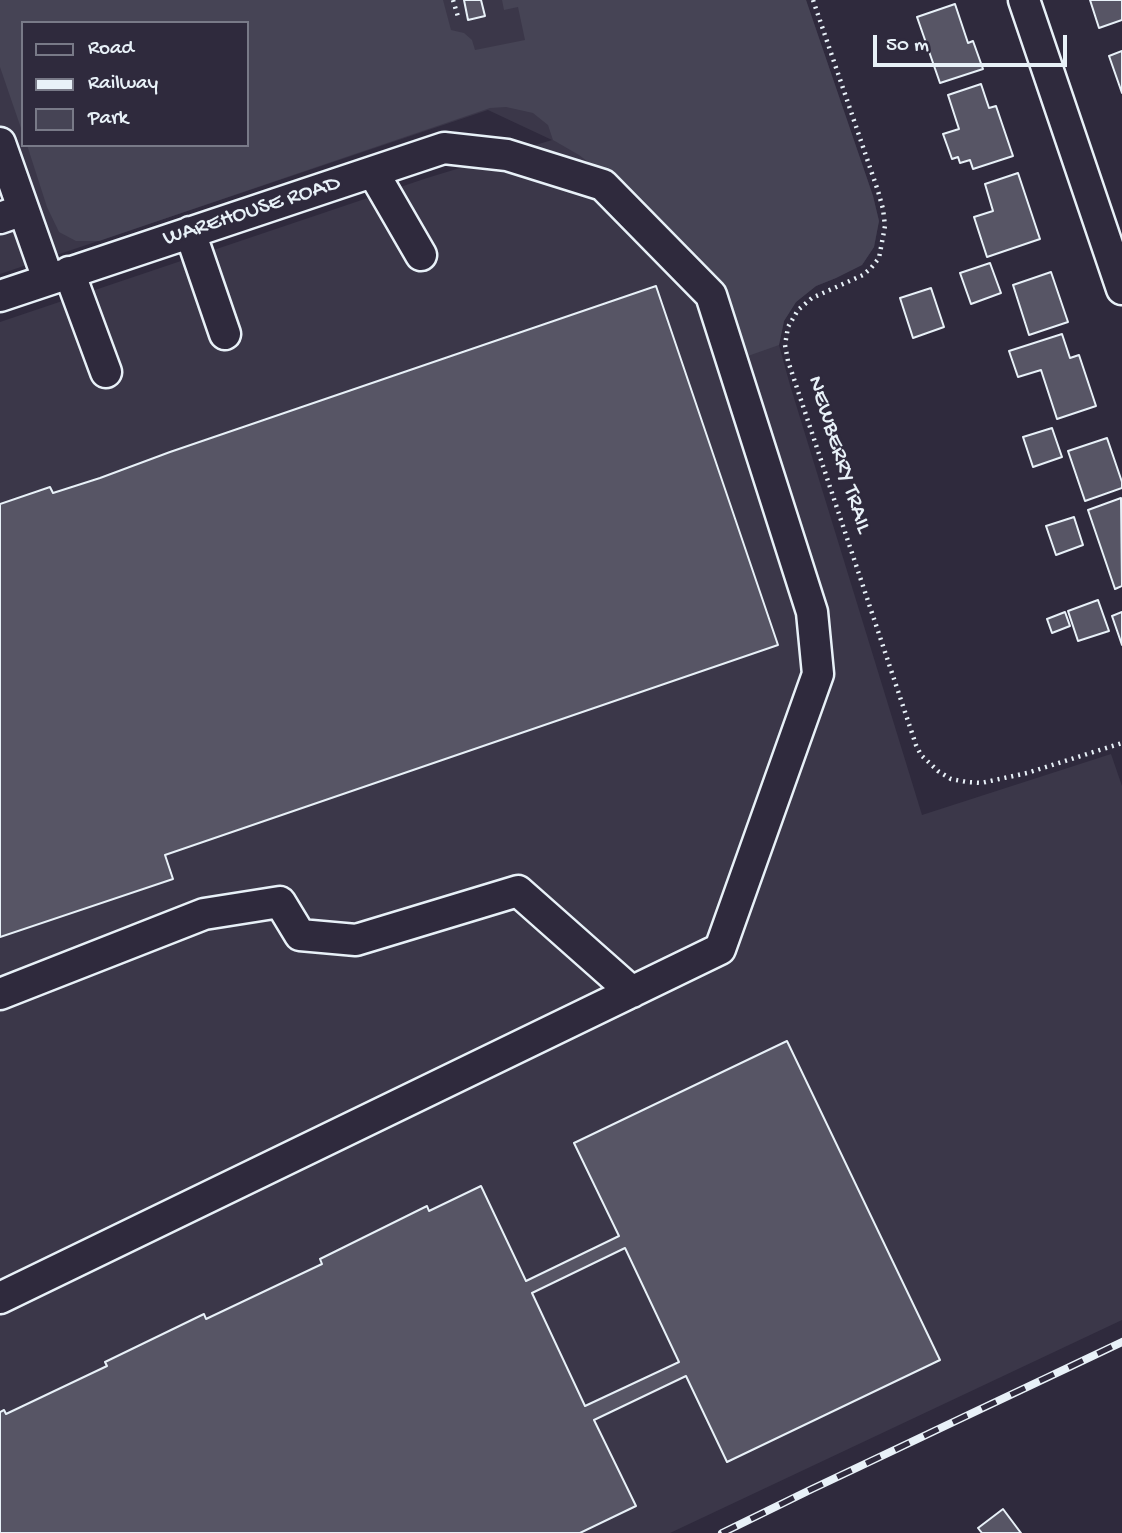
<!DOCTYPE html>
<style>
body{margin:0}
#map{position:relative;width:1122px;height:1533px;overflow:hidden;background:#2f2a3d;font-family:"Gochi Hand",sans-serif}
canvas{display:block}
.legend{position:absolute;left:21px;top:21px;width:228px;height:126px;box-sizing:border-box;background:#2f2a3d;border:2px solid #797a88;margin:0;padding:9px 12px;list-style:none;font-size:21px;color:#e8f1f8}
.legend li{display:flex;align-items:center;gap:14px;height:35px}
.legend b{width:35px;border:2px solid #797a88}
.scale{position:absolute;left:873px;top:35px;width:194px;height:32px;box-sizing:border-box;border:4px solid #e8f1f8;border-top:0;padding-left:9px;font-size:21px;line-height:24px;white-space:nowrap;color:#e8f1f8;-webkit-text-stroke:5px #2f2a3d;paint-order:stroke}
</style>
<div id="map">
<canvas width="1122" height="1533"></canvas>
<ul class="legend">
<li><b style="height:9px;background:#2f2a3d"></b>Road</li>
<li><b style="height:9px;background:#e8f1f8"></b>Railway</li>
<li><b style="height:19px;background:#464455"></b>Park</li>
</ul>
<div class="scale">50 m</div>
</div>
<script>
const ctx = document.querySelector('canvas').getContext('2d');
ctx.lineJoin = 'round';
function fill(path, color) { ctx.fillStyle = color; ctx.fill(path, 'evenodd'); }
const shape = rows => new Path2D(rows.map(r => 'M' + r).join(''));
function strokePath(path, color, width, dash) { ctx.strokeStyle = color; ctx.lineWidth = width; ctx.lineCap = dash ? 'butt' : 'round'; ctx.setLineDash(dash || []); ctx.stroke(path); }
function drawText(font, color, halo, rows, align = 'center') {
  ctx.font = font + ' "Gochi Hand",sans-serif'; ctx.lineWidth = 5; ctx.setLineDash([]); ctx.textBaseline = 'middle'; ctx.strokeStyle = halo; ctx.fillStyle = color; for (const [text, x, y, turn = 0] of rows) {
    ctx.save(); ctx.translate(x, y); ctx.rotate((+turn || 0) * Math.PI / 180); ctx.textAlign = isNaN(turn) ? turn : align; if (halo) ctx.strokeText(text, 0, 0); ctx.fillText(text, 0, 0); ctx.restore();
  }
}
fill(shape([
 [0,0,806,0,873,196,879,221,874,247,862,265,836,278,816,286,796,302,784,321,779,345,790,385,922,815,1111,754,1122,786,1122,1320,670,1533,0,1533,0,322,427,178,552,140,488,110,0,274],
 [23,23,247,23,247,145,23,145]
]), '#3b3749');
fill(shape([
 [0,0,443,0,451,30,464,33,472,40,475,50,525,40,518,7,504,10,502,0,806,0,873,196,879,221,874,247,862,265,836,278,816,286,796,302,784,321,779,345,745,357,629,193,579,155,553,140,548,125,533,113,506,107,490,108,99,241,76,241,59,232,47,207,27,145,247,145,247,23,23,23,23,134,0,67]
]), '#464455');
const building = shape([
 [464,0,481,0,485,16,468,20,464,0],
 [1090,0,1122,0,1122,20,1099,28,1090,0],
 [955,4,968,43,973,41,983,69,940,83,917,17,955,4],
 [1122,51,1122,93,1109,56,1122,51],
 [981,84,989,108,996,106,1013,156,973,169,970,160,960,163,958,157,952,159,943,134,959,129,948,95,981,84],
 [1018,173,1040,239,987,257,974,217,993,211,985,184,1018,173],
 [990,263,1001,293,971,304,960,273,990,263],
 [1051,272,1068,322,1029,335,1013,285,1051,272],
 [656,286,778,645,165,855,173,879,0,937,0,504,50,487,53,493,100,478,170,452,656,286],
 [931,288,944,327,913,338,900,298,931,288],
 [1062,334,1070,358,1079,355,1096,406,1057,419,1041,370,1018,377,1009,351,1062,334],
 [1052,428,1062,457,1033,467,1023,437,1052,428],
 [1107,438,1122,482,1122,488,1085,501,1068,451,1107,438],
 [1121,498,1122,586,1115,589,1088,510,1121,498],
 [1074,517,1083,545,1056,555,1046,526,1074,517],
 [1098,600,1109,631,1078,641,1068,611,1098,600],
 [1065,612,1070,626,1052,633,1047,619,1065,612],
 [1122,612,1122,645,1112,616,1122,612],
 [787,1041,940,1360,727,1462,686,1376,594,1420,636,1506,580,1533,0,1533,0,1412,4,1410,6,1414,107,1366,105,1362,204,1314,206,1319,322,1264,320,1259,427,1206,429,1211,481,1186,526,1281,619,1236,574,1143,787,1041],
 [625,1248,679,1362,585,1406,532,1293,625,1248],
 [1003,1509,1021,1533,982,1533,978,1528,1003,1509]
]);
fill(building, '#575565');
strokePath(building, '#e8f1f8', 2);
const minor = shape([
 [1024,0,1122,289],
 [0,143,48,279],
 [373,172,421,255],
 [0,218,23,210],
 [190,232,225,334],
 [69,272,106,372],
 [0,296,444,148,507,155,603,185,711,295,812,612,818,674,720,949,0,1298],
 [0,994,204,914,280,902,300,935,356,940,518,891,632,992]
]);
strokePath(minor, '#e8f1f8', 35);
strokePath(shape([
 [453,0,459,20],
 [813,0,878,191,883,209,885,226,879,258,871,268,863,275,812,298,798,310,788,327,785,345,788,361,916,745,921,755,938,771,951,779,967,782,981,783,1027,773,1122,743]
]), '#e8f1f8', 4.5, [2, 5]);
strokePath(minor, '#2f2a3d', 30);
const rail = shape([
 [722,1533,812,1489,1122,1342]
]);
strokePath(rail, '#e8f1f8', 8);
strokePath(rail, '#2f2a3d', 5, [16]);
drawText('23px', '#e8f1f8', '#2f2a3d', [
 ["WAREHOUSE ROAD",252,212,-18],
 ["NEWBERRY TRAIL",838,455,72]
]);
</script>
